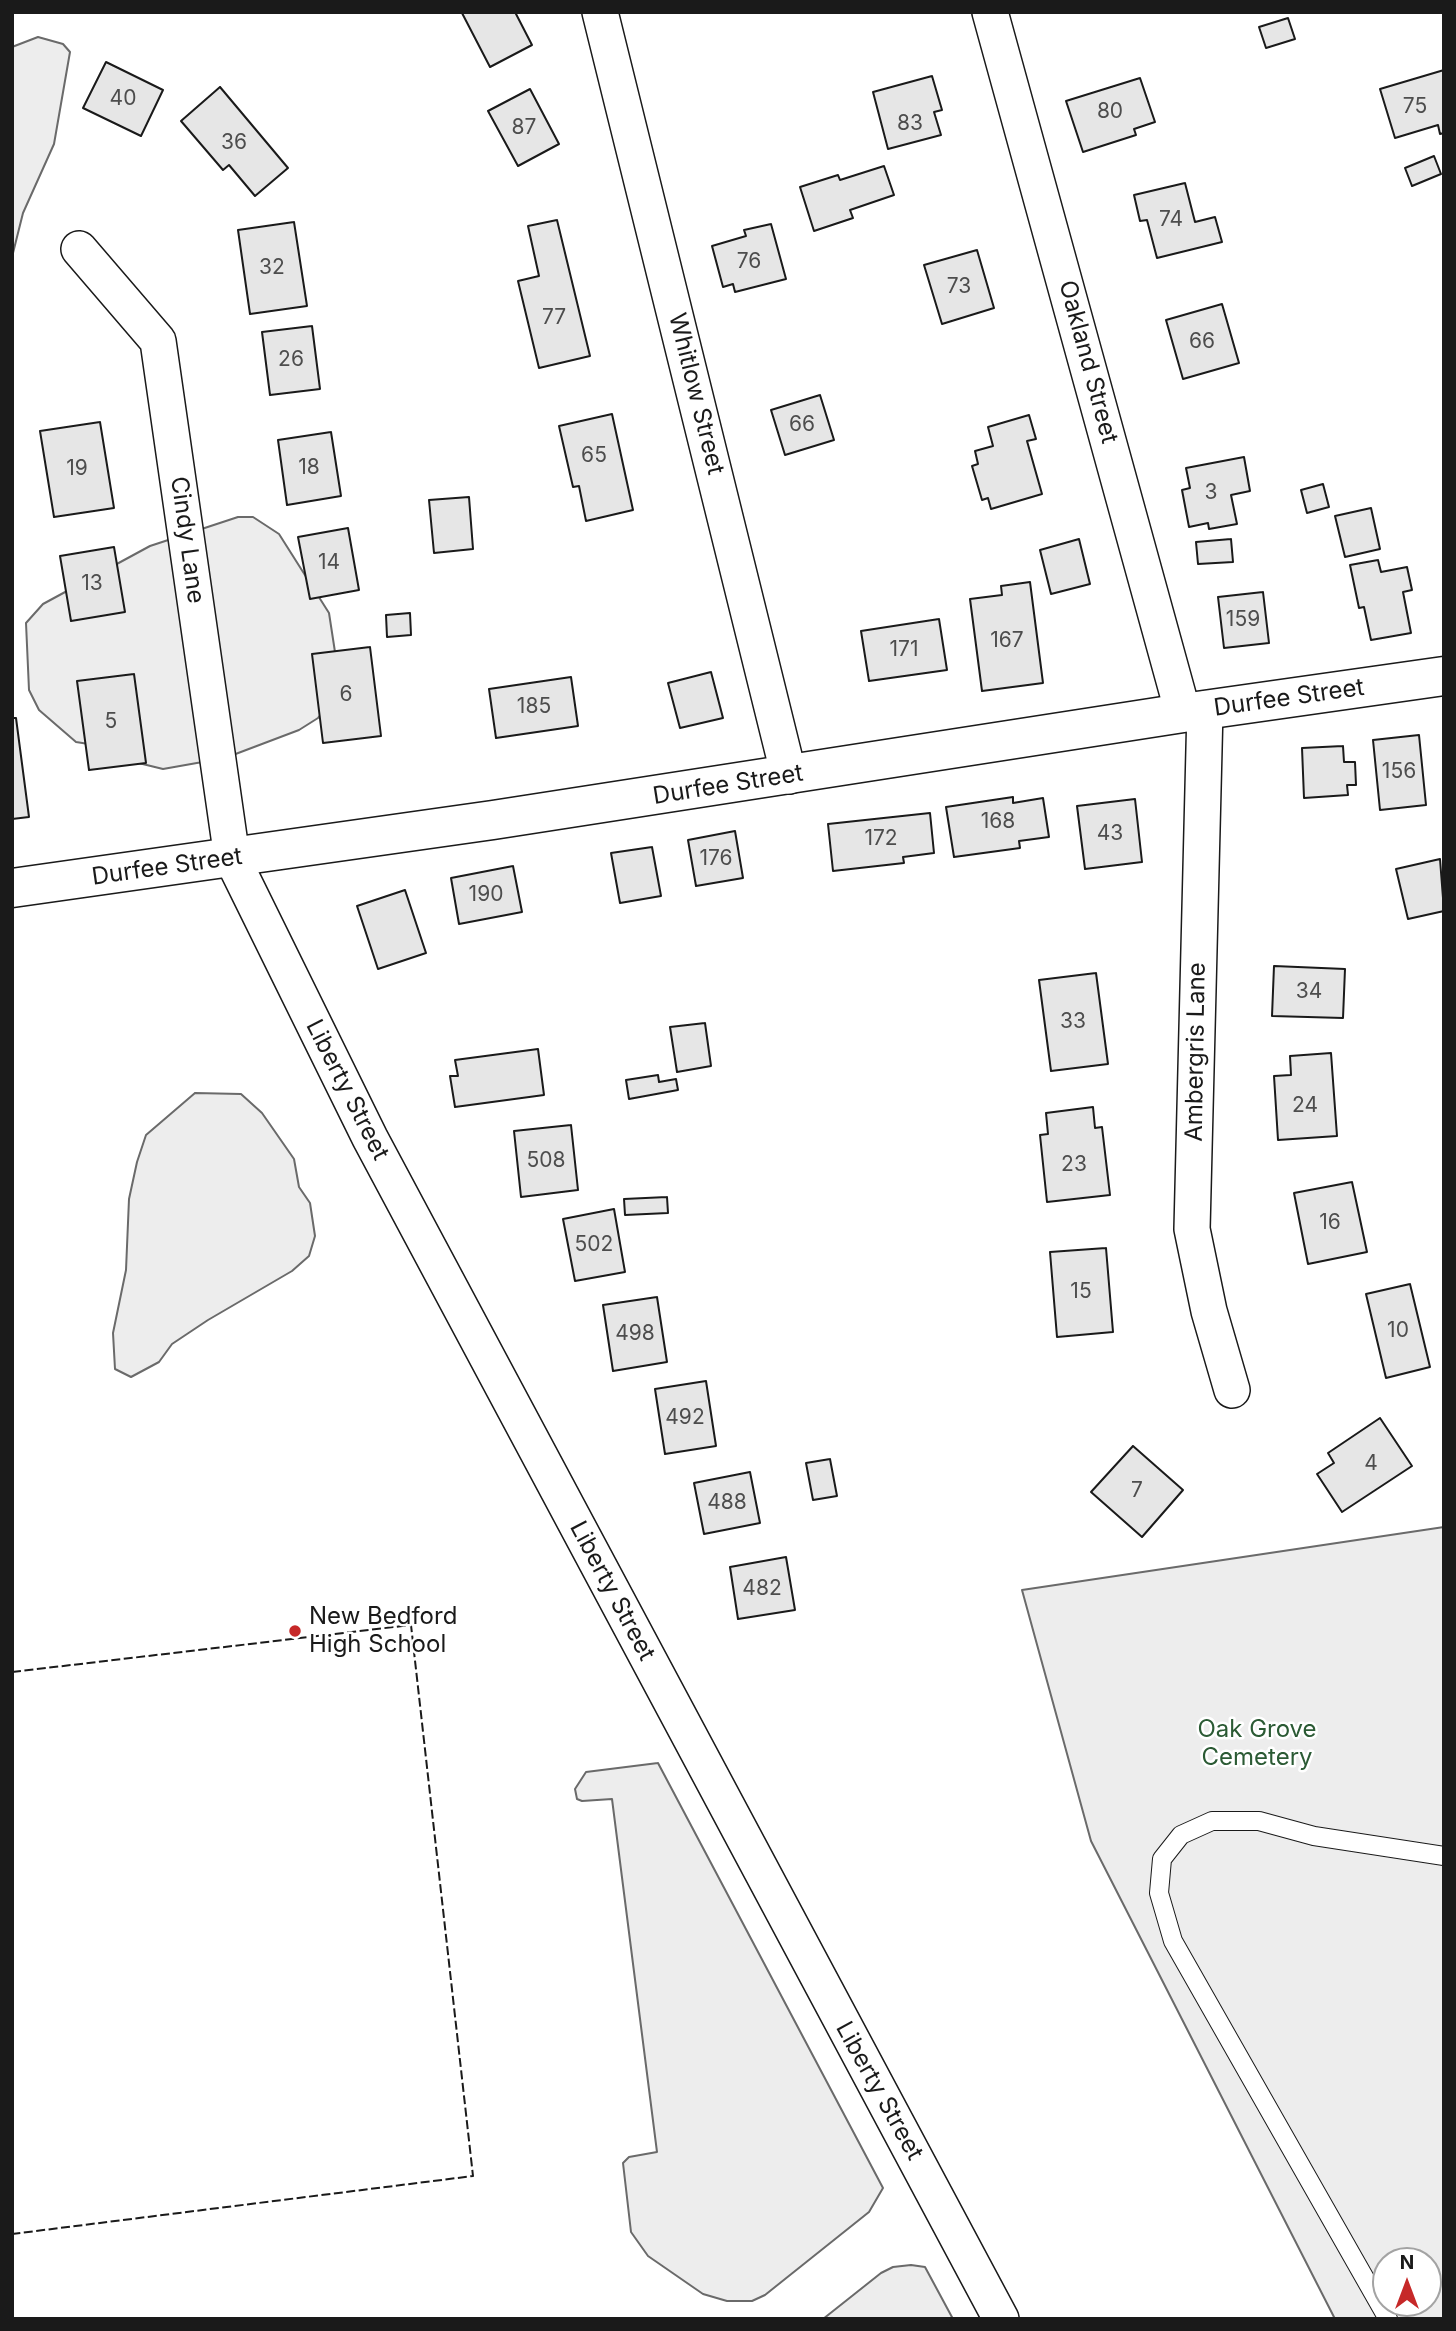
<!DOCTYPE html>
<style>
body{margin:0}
#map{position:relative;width:1456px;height:2331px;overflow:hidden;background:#fff;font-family:Inter,sans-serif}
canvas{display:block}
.frame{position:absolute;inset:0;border:14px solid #1a1a1a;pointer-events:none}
.north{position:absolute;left:1372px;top:2247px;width:70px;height:70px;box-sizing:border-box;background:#fff;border:2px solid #a3a3a3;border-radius:50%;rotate:0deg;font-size:19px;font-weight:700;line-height:28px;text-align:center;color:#1a1a1a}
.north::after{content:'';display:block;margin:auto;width:24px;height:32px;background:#c62828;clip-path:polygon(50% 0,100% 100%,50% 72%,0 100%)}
</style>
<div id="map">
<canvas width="1456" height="2331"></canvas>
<div class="frame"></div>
<div class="north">N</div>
</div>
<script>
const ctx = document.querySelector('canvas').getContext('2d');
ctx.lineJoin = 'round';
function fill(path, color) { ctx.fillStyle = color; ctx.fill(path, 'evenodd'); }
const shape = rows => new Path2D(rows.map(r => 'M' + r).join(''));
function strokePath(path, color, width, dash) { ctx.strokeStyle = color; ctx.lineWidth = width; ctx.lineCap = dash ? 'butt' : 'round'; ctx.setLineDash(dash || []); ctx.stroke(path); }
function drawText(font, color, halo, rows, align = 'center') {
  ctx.font = font + ' Inter,sans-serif'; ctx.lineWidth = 5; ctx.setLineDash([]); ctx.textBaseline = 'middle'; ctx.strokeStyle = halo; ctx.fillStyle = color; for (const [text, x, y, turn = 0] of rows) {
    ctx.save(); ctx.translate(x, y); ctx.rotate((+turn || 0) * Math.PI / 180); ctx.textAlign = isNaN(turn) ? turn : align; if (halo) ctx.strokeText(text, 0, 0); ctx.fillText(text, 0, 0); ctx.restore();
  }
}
const built = shape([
 [38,37,63,44,70,52,54,144,23,213,12,257,12,47,38,37],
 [238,517,253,517,279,534,329,613,341,691,318,718,299,730,225,758,163,769,114,757,101,746,76,742,39,710,29,690,26,623,43,604,150,546,238,517],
 [195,1093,241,1094,262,1113,294,1159,299,1187,310,1203,315,1236,309,1256,292,1271,208,1320,172,1344,159,1362,131,1377,115,1369,113,1333,126,1270,129,1199,137,1162,146,1135,195,1093],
 [1444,1527,1444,2319,1335,2319,1091,1841,1022,1590,1444,1527],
 [1386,2261,1428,2261,1428,2303,1386,2303,1386,2261],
 [658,1763,883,2188,869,2212,765,2295,752,2301,727,2301,703,2294,648,2256,631,2232,623,2163,629,2157,657,2152,612,1799,582,1801,577,1799,575,1789,586,1772,658,1763],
 [911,2265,925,2267,953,2319,823,2319,881,2273,893,2267,911,2265]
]);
fill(built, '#ededed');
strokePath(built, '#6a6a6a', 2);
const building = shape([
 [515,12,532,45,490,67,462,13,515,12],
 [1288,18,1295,39,1266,48,1259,27,1288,18],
 [106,62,163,90,141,136,83,108,106,62],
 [1444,70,1444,133,1440,134,1438,125,1395,138,1380,89,1444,70],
 [932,76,942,110,934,112,941,135,888,149,873,92,932,76],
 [1140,78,1155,122,1134,129,1136,135,1083,152,1066,101,1140,78],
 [220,87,288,168,255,196,229,165,223,170,181,121,220,87],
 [530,89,559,144,518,166,488,111,530,89],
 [1434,156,1441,174,1412,186,1405,168,1434,156],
 [884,166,894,195,850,210,853,218,814,231,800,187,838,175,840,180,884,166],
 [1185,183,1195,222,1215,217,1222,242,1157,258,1147,220,1140,221,1134,195,1185,183],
 [557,220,590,356,539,368,518,281,539,276,528,226,557,220],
 [294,222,307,306,250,314,238,230,294,222],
 [771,224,786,279,735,292,733,284,723,287,712,246,746,236,744,230,771,224],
 [977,250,994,308,942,324,924,265,977,250],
 [1222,304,1239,363,1183,379,1166,320,1222,304],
 [312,326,320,389,270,395,262,332,312,326],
 [820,395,834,440,785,455,771,410,820,395],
 [612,414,633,510,586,521,579,486,573,487,559,426,612,414],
 [1029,415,1036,439,1027,441,1042,494,991,509,988,498,982,500,972,466,978,464,975,451,993,446,988,427,1029,415],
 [100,422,114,508,54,517,40,431,100,422],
 [331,432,341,496,287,505,278,440,331,432],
 [1244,457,1250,491,1231,495,1237,524,1209,529,1208,523,1189,527,1182,490,1190,488,1186,468,1244,457],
 [1323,484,1329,507,1307,513,1301,490,1323,484],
 [469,497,473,549,434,553,429,500,469,497],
 [1371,508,1380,549,1345,557,1335,516,1371,508],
 [348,528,359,590,310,599,298,537,348,528],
 [1079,539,1090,584,1051,594,1040,550,1079,539],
 [1231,539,1233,562,1198,564,1196,542,1231,539],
 [114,547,125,612,71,621,60,556,114,547],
 [1378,560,1381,572,1407,567,1412,590,1403,592,1411,633,1371,640,1364,607,1359,608,1350,565,1378,560],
 [1030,582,1043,683,982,691,970,599,1002,595,1001,586,1030,582],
 [1263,592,1269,643,1224,648,1218,597,1263,592],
 [410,613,411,635,387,637,386,615,410,613],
 [939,619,947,670,869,681,861,631,939,619],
 [370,647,381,736,323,743,312,654,370,647],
 [711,672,723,718,680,728,668,683,711,672],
 [134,674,146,763,89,770,77,681,134,674],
 [571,677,578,726,496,738,489,689,571,677],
 [12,718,16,718,29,817,12,819,12,718],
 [1419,735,1426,805,1380,810,1373,740,1419,735],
 [1343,746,1344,762,1355,762,1356,785,1347,785,1348,795,1304,798,1302,748,1343,746],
 [1013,797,1013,803,1043,798,1049,837,1019,841,1020,848,954,857,946,807,1013,797],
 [1135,799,1142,862,1085,869,1077,806,1135,799],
 [930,813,934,853,903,857,904,863,833,871,828,824,930,813],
 [735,831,743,878,696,886,688,840,735,831],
 [652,847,661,896,620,903,611,853,652,847],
 [1440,859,1444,911,1408,919,1396,869,1440,859],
 [513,866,522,912,459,924,451,878,513,866],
 [405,890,426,953,378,969,357,906,405,890],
 [1274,966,1345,969,1343,1018,1272,1016,1274,966],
 [1096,973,1108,1064,1051,1071,1039,980,1096,973],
 [705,1023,711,1066,677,1072,670,1027,705,1023],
 [538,1049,544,1095,455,1107,450,1076,458,1076,455,1060,538,1049],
 [1331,1053,1337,1136,1278,1140,1274,1076,1291,1075,1290,1056,1331,1053],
 [658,1075,659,1082,676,1079,678,1090,629,1099,626,1080,658,1075],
 [1093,1107,1095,1128,1102,1127,1110,1195,1047,1202,1040,1135,1048,1134,1046,1113,1093,1107],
 [571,1125,578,1190,521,1197,514,1131,571,1125],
 [1352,1182,1367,1252,1308,1264,1294,1193,1352,1182],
 [667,1197,668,1213,625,1215,624,1199,667,1197],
 [614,1209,625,1272,575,1281,563,1219,614,1209],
 [1106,1248,1113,1332,1057,1337,1050,1252,1106,1248],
 [1410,1284,1430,1367,1386,1378,1366,1294,1410,1284],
 [657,1297,667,1362,613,1371,603,1305,657,1297],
 [706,1381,716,1446,665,1454,655,1389,706,1381],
 [1380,1418,1412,1466,1342,1512,1317,1474,1334,1463,1328,1453,1380,1418],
 [1133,1446,1183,1490,1142,1537,1091,1492,1133,1446],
 [830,1459,837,1496,813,1500,806,1463,830,1459],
 [750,1472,760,1523,704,1534,694,1483,750,1472],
 [786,1557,795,1610,738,1619,730,1567,786,1557]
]);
fill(building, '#e6e6e6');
strokePath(building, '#1a1a1a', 2);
const service = shape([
 [1388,2319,1173,1941,1159,1893,1162,1859,1181,1835,1212,1821,1259,1821,1314,1836,1444,1856]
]);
const minor = shape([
 [600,12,789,776],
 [990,12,1183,713],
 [79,249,158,341,232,858,370,1138,1001,2319],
 [1205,709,1192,1229,1209,1311,1232,1390]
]);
const tertiary = shape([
 [12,888,493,820,1183,713,1444,676]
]);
strokePath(service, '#1a1a1a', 20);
strokePath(minor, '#1a1a1a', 38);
strokePath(tertiary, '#1a1a1a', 41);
strokePath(service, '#fff', 18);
strokePath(minor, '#fff', 35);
strokePath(tertiary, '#fff', 38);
strokePath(shape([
 [12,1672,411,1625,473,2176,12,2234]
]), '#1a1a1a', 2, [9, 3.5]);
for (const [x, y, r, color] of [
 [295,1631,7,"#c62828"]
]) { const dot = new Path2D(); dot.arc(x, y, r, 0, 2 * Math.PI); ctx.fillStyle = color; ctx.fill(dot); strokePath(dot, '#fff', 2.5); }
drawText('21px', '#4d4d4d', null, [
 ["40",123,99],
 ["75",1415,107],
 ["80",1110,112],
 ["83",910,124],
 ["87",524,128],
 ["36",234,143],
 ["74",1171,220],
 ["76",749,262],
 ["32",272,268],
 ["73",959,287],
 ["77",554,318],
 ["66",1202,342],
 ["26",291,360],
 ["66",802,425],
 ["65",594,456],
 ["18",309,468],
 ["19",77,469],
 ["3",1211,493],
 ["14",329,563],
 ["13",92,584],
 ["159",1243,620],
 ["167",1007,641],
 ["171",904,650],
 ["6",346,695],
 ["185",534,707],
 ["5",111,722],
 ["156",1399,772],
 ["168",998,822],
 ["43",1110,834],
 ["172",881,839],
 ["176",716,859],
 ["190",486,895],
 ["34",1309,992],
 ["33",1073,1022],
 ["24",1305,1106],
 ["508",546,1161],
 ["23",1074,1165],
 ["16",1330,1223],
 ["502",594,1245],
 ["15",1081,1292],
 ["10",1398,1331],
 ["498",635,1334],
 ["492",685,1418],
 ["4",1371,1464],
 ["7",1137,1491],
 ["488",727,1503],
 ["482",762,1589]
]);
drawText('24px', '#1a1a1a', '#fff', [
 ["Oakland Street",1088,362,75],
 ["Whitlow Street",696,394,76],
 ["Cindy Lane",187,540,82],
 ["Durfee Street",1289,698,-8],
 ["Durfee Street",728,785,-9],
 ["Durfee Street",167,867,-8],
 ["Ambergris Lane",1196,1052,-89],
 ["Liberty Street",347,1090,63],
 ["Liberty Street",612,1591,62],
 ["Liberty Street",879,2091,61]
]);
drawText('24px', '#1a1a1a', '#fff', [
 ["New Bedford",309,1617],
 ["High School",309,1645]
], 'left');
drawText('24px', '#2b5a34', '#fff', [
 ["Oak Grove",1257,1730],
 ["Cemetery",1257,1758]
]);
</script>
